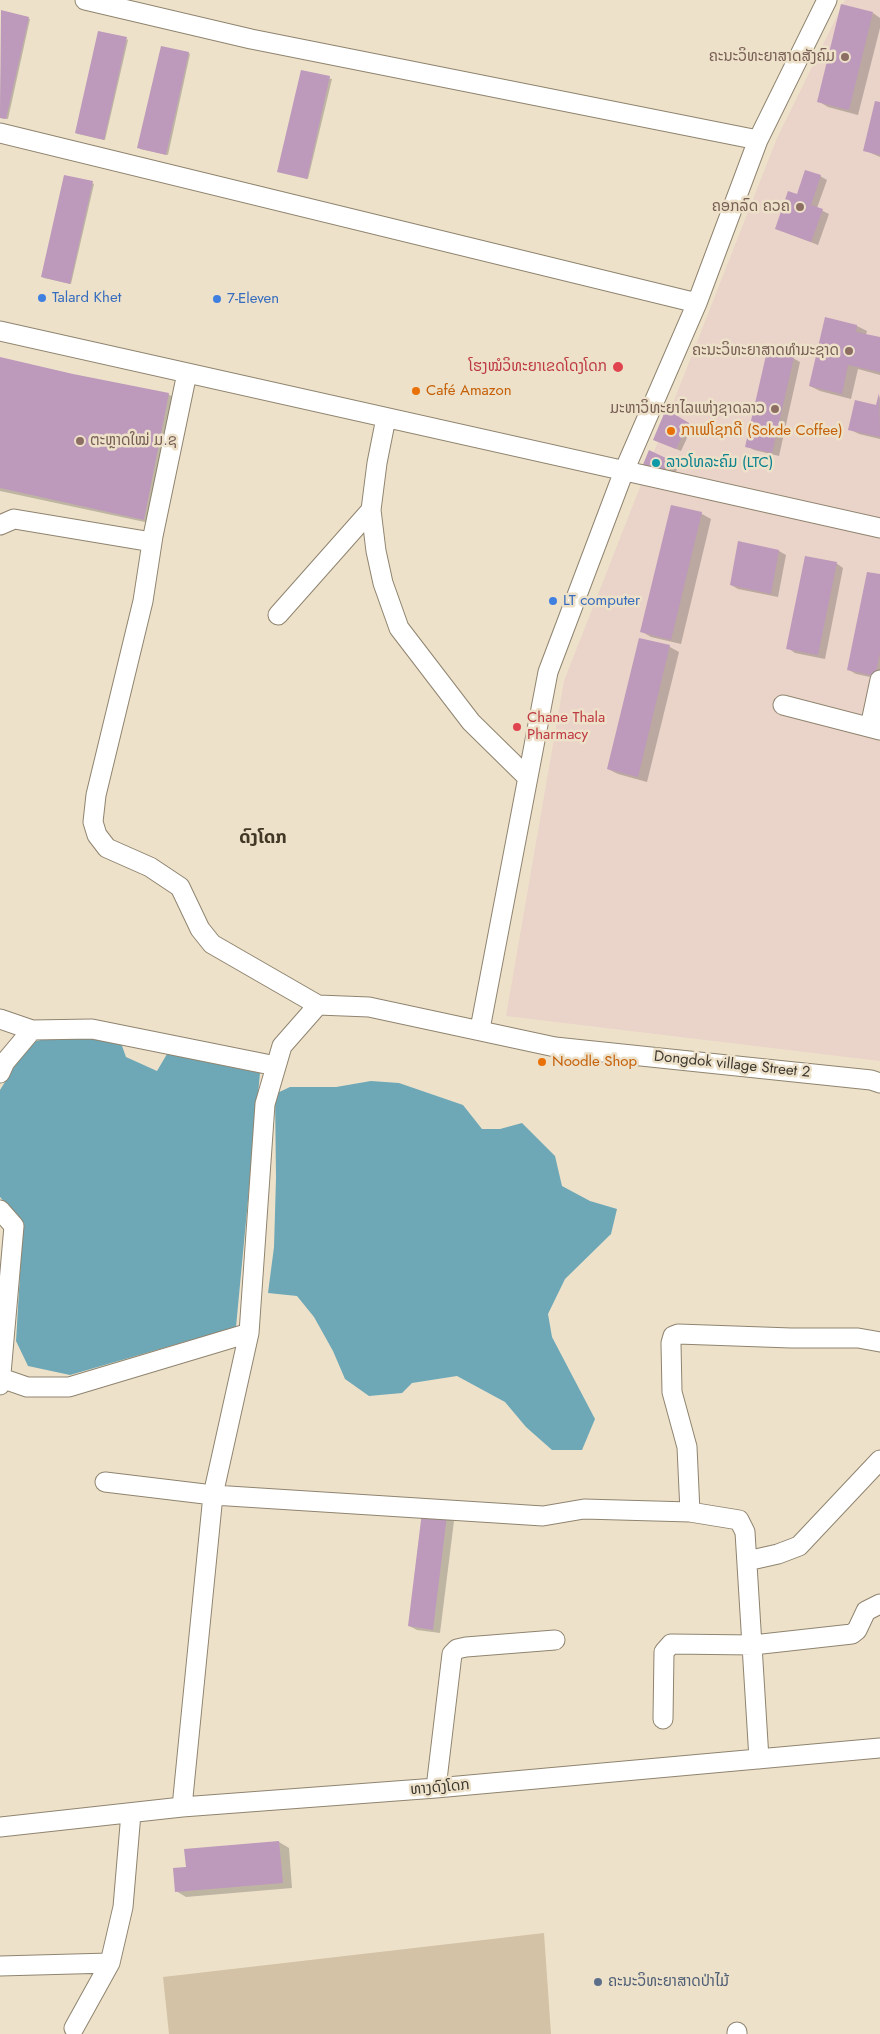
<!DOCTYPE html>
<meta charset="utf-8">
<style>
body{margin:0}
canvas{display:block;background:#ede1ca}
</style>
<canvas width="880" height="2034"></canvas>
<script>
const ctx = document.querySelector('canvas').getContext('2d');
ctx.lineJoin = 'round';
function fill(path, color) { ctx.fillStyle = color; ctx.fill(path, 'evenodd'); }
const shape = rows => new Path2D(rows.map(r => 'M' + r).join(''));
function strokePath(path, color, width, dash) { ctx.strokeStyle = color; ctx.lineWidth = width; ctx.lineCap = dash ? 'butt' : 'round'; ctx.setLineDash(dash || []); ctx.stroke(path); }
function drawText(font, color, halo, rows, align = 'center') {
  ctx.font = font + ' Jost,"Noto Sans Lao",sans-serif'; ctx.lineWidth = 5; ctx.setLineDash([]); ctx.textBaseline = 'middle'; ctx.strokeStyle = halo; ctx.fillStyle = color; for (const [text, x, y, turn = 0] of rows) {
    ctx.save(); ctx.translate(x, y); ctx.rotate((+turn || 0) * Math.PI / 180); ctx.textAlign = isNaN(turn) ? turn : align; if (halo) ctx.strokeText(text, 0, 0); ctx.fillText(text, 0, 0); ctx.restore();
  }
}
fill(shape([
 [845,0,880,0,880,1061,506,1016,564,681,777,138]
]), '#ead3c8');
fill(shape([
 [544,1933,551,2034,169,2034,163,1977]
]), '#d3c2a5');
fill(shape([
 [60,1035,121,1043,126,1057,157,1071,167,1054,260,1073,236,1327,70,1375,28,1366,16,1341,23,1223,0,1197,0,1090,29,1043],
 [371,1081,399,1083,463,1105,482,1129,500,1129,522,1123,555,1156,562,1186,590,1201,617,1209,611,1234,565,1279,548,1314,552,1337,595,1419,582,1450,552,1450,526,1427,505,1402,457,1376,412,1383,402,1393,369,1396,345,1379,333,1351,314,1317,297,1296,268,1293,274,1247,276,1178,275,1094,290,1087,336,1087]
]), '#6ea8b7');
fill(shape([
 [2,12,30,19,8,119,0,118],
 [873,13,880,18,880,28,858,115,828,107,818,101],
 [127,39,128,40,105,140,78,134,76,133],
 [189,53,190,54,168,155,140,149],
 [302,71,332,79,308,179,280,172],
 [880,103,880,157,864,150],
 [820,176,827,180,817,208,829,214,818,245,777,229],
 [92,183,94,184,71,284,44,278,43,277],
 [826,319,857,326,867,331,866,335,880,339,880,375,858,369,851,399,820,391,810,386],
 [0,358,73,375,168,394,178,400,154,524,0,491],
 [793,358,800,362,779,456,754,450,747,446],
 [880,395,880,439,859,434,849,429,877,406],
 [666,411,692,427,681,451,659,442],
 [650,451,679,466,671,480,662,477],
 [672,506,702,514,711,519,681,644,651,637,641,631],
 [739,543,779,551,786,555,778,597,738,589,731,585],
 [836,563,843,568,825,659,795,653,788,648],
 [880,575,880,679,856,674,849,670],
 [640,639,670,647,679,652,647,782,618,774,608,769],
 [447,1517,454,1521,440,1633,417,1630,409,1626],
 [279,1842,289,1848,292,1888,186,1897,176,1891,187,1868]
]), '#0003');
fill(shape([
 [841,4,873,12,849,110,817,102],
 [1,10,29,17,6,119,0,118],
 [98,31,127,37,104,140,75,133],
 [161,46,189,52,166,155,137,148],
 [301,70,330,76,307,179,277,172],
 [875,101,880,102,880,155,863,151],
 [805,170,821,175,811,205,823,209,811,242,775,229,788,191,797,194],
 [64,175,93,181,70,284,41,277],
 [825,317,857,325,856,332,880,337,880,372,848,365,842,394,809,386],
 [767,351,794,357,772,453,745,447],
 [0,357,73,374,169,393,144,520,0,488],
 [879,393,880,437,848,430,855,400,876,405],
 [666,409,689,423,676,449,653,440],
 [649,450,670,460,661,475,642,467],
 [671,505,702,512,671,640,640,632],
 [738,541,779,550,771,594,730,585],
 [805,556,837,562,818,655,786,649],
 [867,572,880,574,880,653,875,676,847,670],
 [639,638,670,645,638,777,607,769],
 [422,1512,447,1515,433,1630,408,1626],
 [279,1841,283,1883,175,1892,173,1868,186,1867,184,1849]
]), '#bd99bb');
const minor = shape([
 [85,0,251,39,758,140],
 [0,133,697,303],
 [0,331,880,528],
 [187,373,153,536,143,601,96,795,93,822,97,835,107,848,150,867,180,887,200,929,212,944,318,1005],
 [386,418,377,463,371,510,376,551,383,583,399,628,471,722,528,778],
 [0,525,14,519,152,542],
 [278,615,371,510],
 [783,705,880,730],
 [870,727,880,680],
 [318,1005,369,1007,555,1047,871,1080,880,1083],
 [0,1019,32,1030,92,1029,276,1066],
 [480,1029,548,672,624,471,697,303,758,140,827,0],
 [0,1073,5,1062,32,1030],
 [0,1210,14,1226,0,1385],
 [1,1378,27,1387,69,1387,249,1333],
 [105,1482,213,1495,543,1516,584,1509,690,1512,739,1520,745,1532,759,1759],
 [690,1512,687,1447,672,1392,671,1343,673,1336,678,1334,791,1338,858,1338,880,1342],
 [747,1561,778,1554,799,1546,880,1460],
 [663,1719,664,1652,671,1644,753,1645,852,1634,857,1630,866,1611,880,1604],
 [436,1788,452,1654,457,1649,466,1647,555,1640],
 [182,1807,213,1495,249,1333,265,1104,282,1046,318,1005],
 [0,1827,182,1807,436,1788,880,1748],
 [0,1966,110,1963],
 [74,2028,110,1963,123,1907,131,1813],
 [737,2032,737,2034]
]);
strokePath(minor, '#8f846f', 21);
strokePath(minor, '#fff', 19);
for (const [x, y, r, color] of [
 [845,57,5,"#8d6e63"],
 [800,207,5,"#8d6e63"],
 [42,298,5,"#3f7fe0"],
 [217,299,5,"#3f7fe0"],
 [849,351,5,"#8d6e63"],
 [618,367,6,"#e0444e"],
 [416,391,5,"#e8710a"],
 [775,409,5,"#8d6e63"],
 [671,431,5,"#e8710a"],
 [80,441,5,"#8d6e63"],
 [656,463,5,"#0f9aa8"],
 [553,601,5,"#3f7fe0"],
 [517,727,5,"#e0444e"],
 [542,1062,5,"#e8710a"],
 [598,1982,5,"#5c6f8a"]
]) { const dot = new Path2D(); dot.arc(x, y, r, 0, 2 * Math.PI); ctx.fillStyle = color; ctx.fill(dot); strokePath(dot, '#ede1ca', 2); }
drawText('15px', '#785e54', '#ede1ca', [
 ["ຄະນະວິທະຍາສາດສັງຄົມ",835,57],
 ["ຄອກລົດ ຄວຄ",790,207],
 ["ຄະນະວິທະຍາສາດທຳມະຊາດ",839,351],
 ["ມະຫາວິທະຍາໄລແຫ່ງຊາດລາວ",765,409],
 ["ຕະຫຼາດໃໝ່ ມ.ຊ",90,441,"left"]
], 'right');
drawText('15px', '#366cbe', '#ede1ca', [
 ["Talard Khet",52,298],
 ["7-Eleven",227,299],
 ["LT computer",563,601]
], 'left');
drawText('15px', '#be3a42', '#ede1ca', [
 ["ໂຮງໝໍວິທະຍາເຂດໂດງໂດກ",607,367],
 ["Chane Thala",527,718,"left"],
 ["Pharmacy",527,735,"left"]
], 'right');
drawText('15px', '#c56008', '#ede1ca', [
 ["Café Amazon",426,391],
 ["ກາເຟໂຊກດີ (Sokde Coffee)",681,431],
 ["Noodle Shop",552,1062]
], 'left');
drawText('15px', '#0d838f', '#ede1ca', [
 ["ລາວໂທລະຄົມ (LTC)",666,463]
], 'left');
drawText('15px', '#3d382f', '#ede1ca', [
 ["Dongdok village Street 2",732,1065,6],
 ["ທາງດົງໂດກ",440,1788,-5]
]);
drawText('15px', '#4e5e75', '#ede1ca', [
 ["ຄະນະວິທະຍາສາດປ່າໄມ້",608,1982]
], 'left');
drawText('bold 18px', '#423826', '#ede1ca', [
 ["ດົງໂດກ",263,839]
]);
</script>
